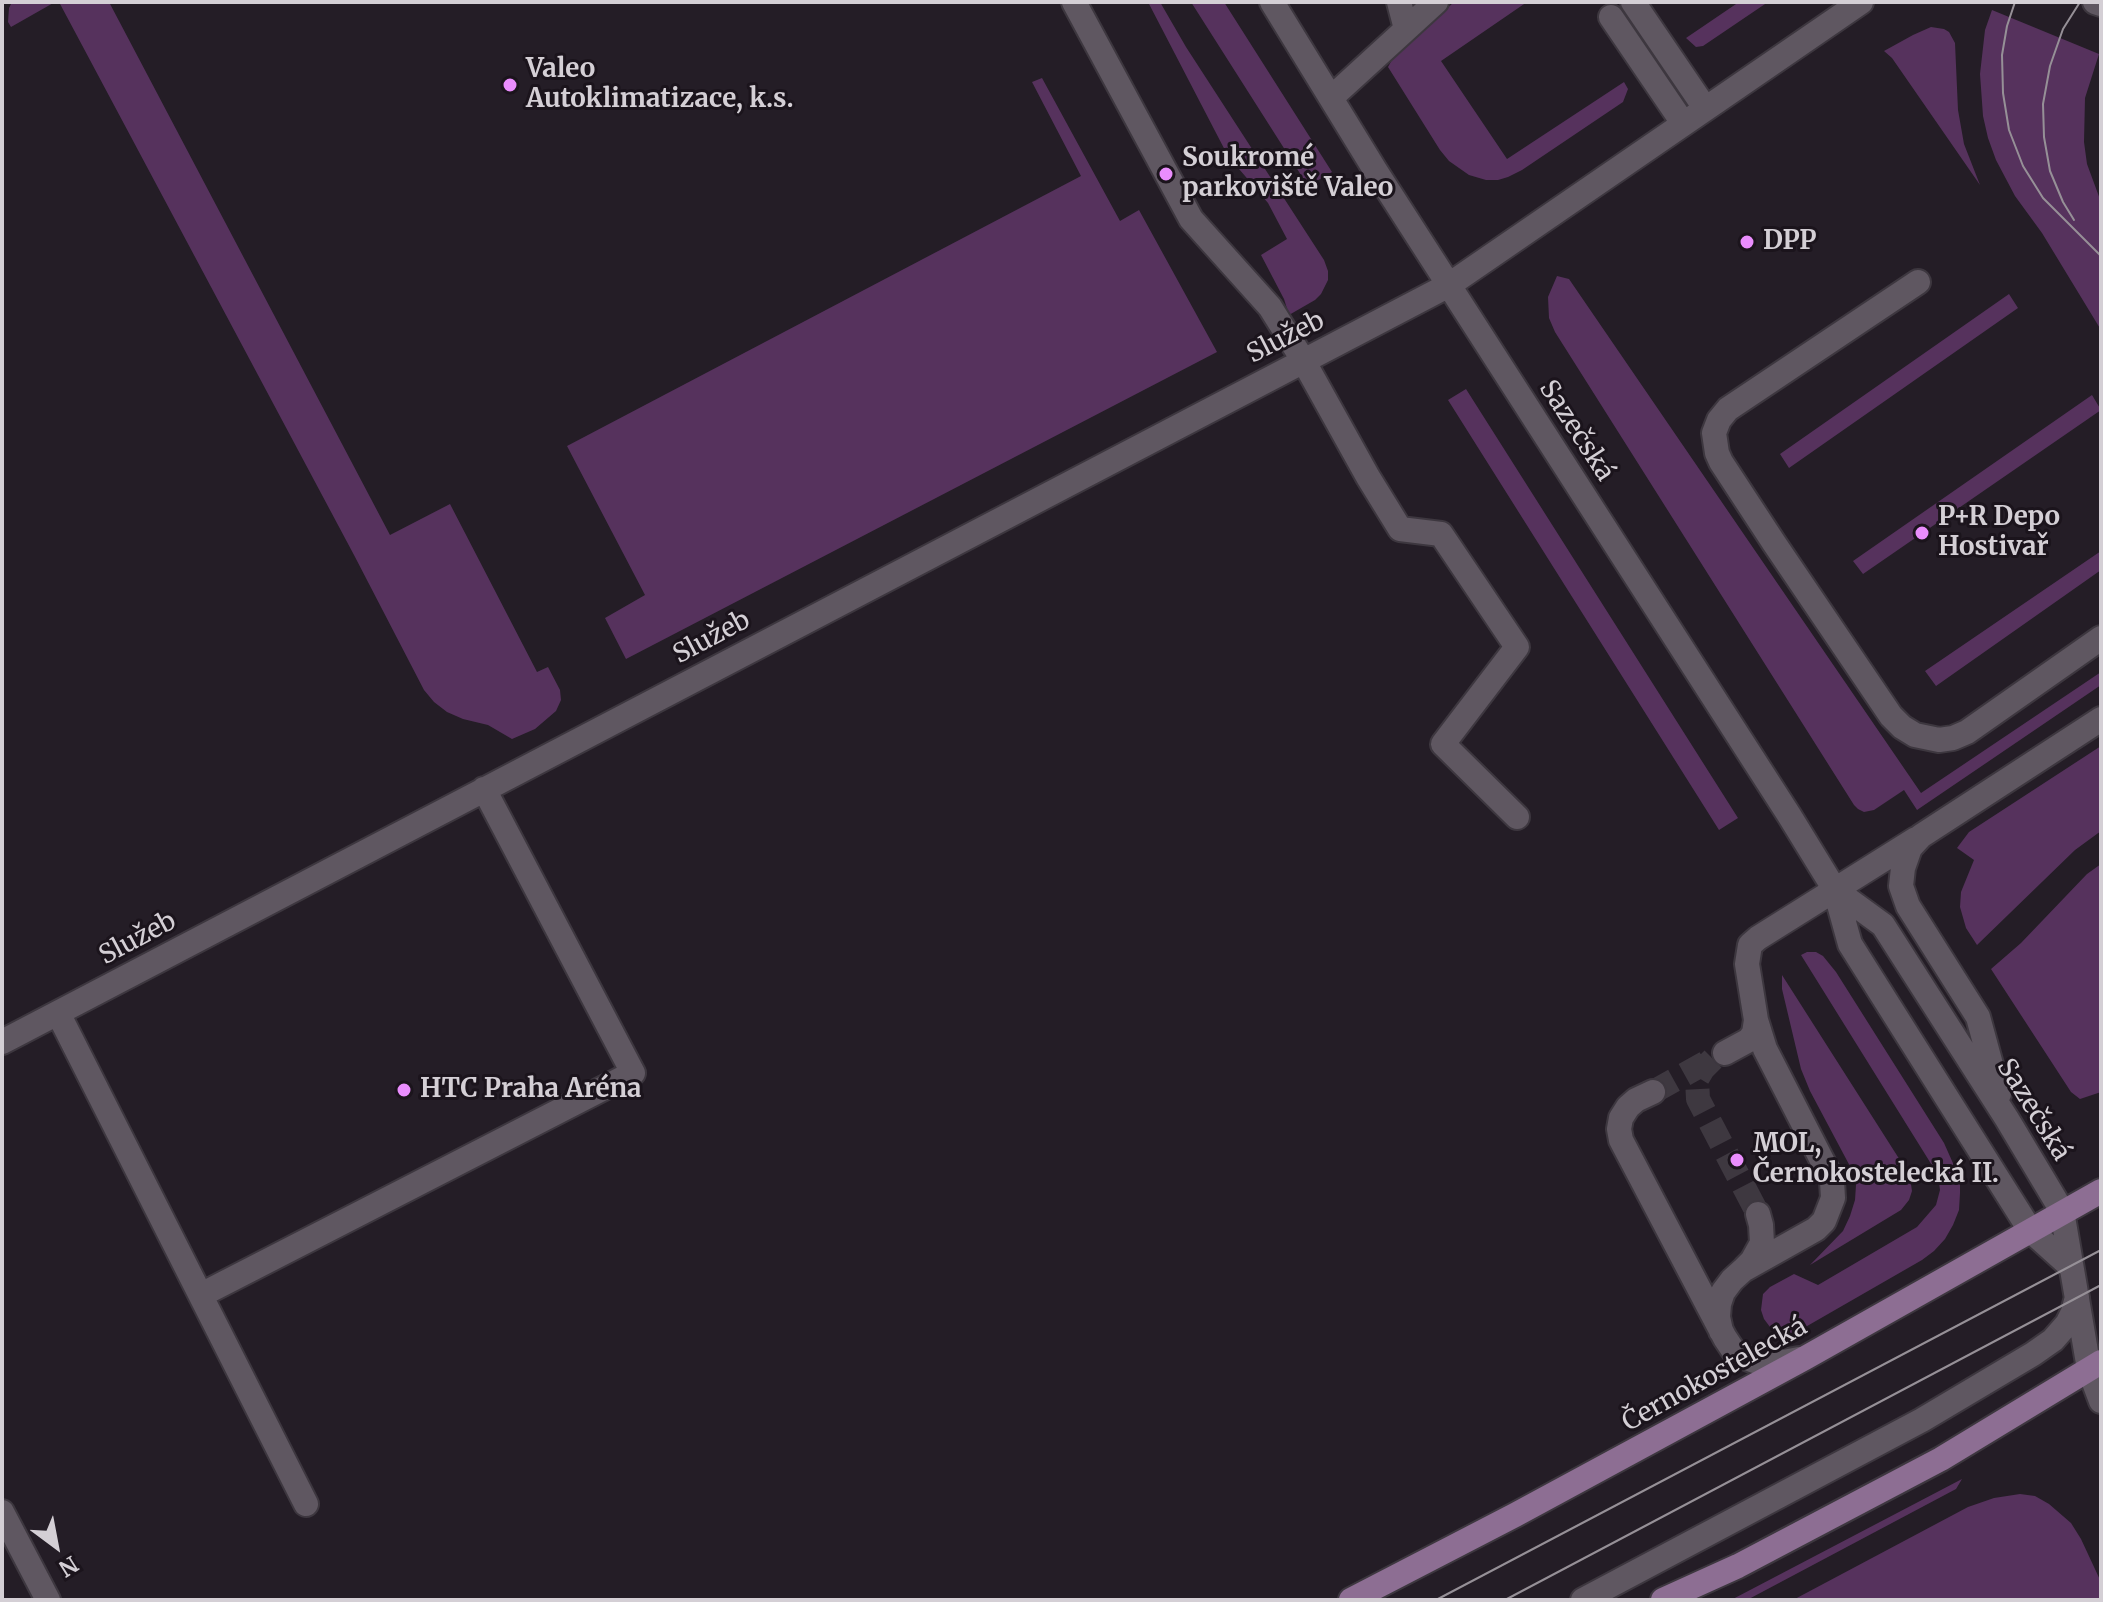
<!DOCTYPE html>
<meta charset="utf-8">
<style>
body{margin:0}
#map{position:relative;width:2103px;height:1602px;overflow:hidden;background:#241d26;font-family:Merriweather,serif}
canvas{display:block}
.frame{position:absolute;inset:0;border:4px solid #d4cfd5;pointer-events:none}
.north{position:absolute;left:16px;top:1506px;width:80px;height:80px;-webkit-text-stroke:6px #1b141c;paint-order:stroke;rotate:148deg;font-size:22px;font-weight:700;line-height:32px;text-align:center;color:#d4cfd5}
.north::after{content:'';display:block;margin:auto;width:28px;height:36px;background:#d4cfd5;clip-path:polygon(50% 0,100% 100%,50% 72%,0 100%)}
</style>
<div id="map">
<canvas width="2103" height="1602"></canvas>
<div class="frame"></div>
<div class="north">N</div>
</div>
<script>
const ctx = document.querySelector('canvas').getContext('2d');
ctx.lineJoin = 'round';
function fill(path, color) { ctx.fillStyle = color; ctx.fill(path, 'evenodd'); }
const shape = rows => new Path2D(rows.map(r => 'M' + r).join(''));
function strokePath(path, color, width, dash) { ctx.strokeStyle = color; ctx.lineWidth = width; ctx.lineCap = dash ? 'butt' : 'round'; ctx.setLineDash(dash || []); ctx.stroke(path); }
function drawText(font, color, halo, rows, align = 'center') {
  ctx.font = font + ' Merriweather,serif'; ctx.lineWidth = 6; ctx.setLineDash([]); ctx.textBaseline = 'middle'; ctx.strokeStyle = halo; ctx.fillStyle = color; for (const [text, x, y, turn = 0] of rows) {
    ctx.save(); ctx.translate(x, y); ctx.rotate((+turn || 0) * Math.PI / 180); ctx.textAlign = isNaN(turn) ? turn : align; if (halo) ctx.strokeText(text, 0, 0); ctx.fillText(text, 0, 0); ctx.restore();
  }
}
fill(shape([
 [12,2,55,2,11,27,8,22,9,8],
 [59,2,109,2,390,535,450,504,537,672,548,667,560,690,561,700,556,711,535,729,512,739,488,725,463,719,447,712,434,702,424,690,354,555],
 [1148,2,1160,2,1186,47,1324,260,1328,271,1328,280,1321,294,1315,300,1289,315,1284,299,1261,255,1287,239,1268,203,1228,156],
 [1191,2,1224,2,1332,172,1308,186],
 [1454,2,1527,2,1441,61,1507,159,1624,82,1628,89,1623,102,1522,170,1508,177,1498,180,1486,180,1469,175,1449,161,1440,150,1388,67,1393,58],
 [1739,2,1768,2,1703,46,1696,47,1686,38],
 [1992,10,2099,54,2085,98,2084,142,2087,164,2101,202,2101,330,2042,233,2015,196,1996,160,1988,138,1983,116,1980,74,1985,30],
 [1931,27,1944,29,1949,32,1955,43,1958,110,1964,144,1980,185,1892,58,1884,51,1913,35],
 [1042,78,1120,221,1139,210,1217,352,626,659,605,618,645,595,567,446,1081,176,1032,82],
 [1557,276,1569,279,1921,793,2101,672,2101,685,1917,810,1904,790,1874,810,1864,812,1858,809,1854,805,1555,332,1549,318,1548,297],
 [2009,294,2018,308,1789,468,1780,454],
 [1466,389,1738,818,1719,830,1448,400],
 [2092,395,2101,410,1863,574,1853,561],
 [2101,551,2101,570,1936,686,1925,671],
 [2101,746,2101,831,2075,850,1977,945,1966,928,1960,907,1961,892,1974,860,1957,848,1969,832],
 [2101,864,2101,1092,2080,1099,2071,1092,1991,969,2021,943,2087,874],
 [1807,952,1816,952,1823,956,1836,972,1944,1143,1960,1179,1960,1193,1959,1210,1953,1225,1945,1239,1934,1251,1922,1260,1795,1333,1785,1335,1770,1327,1764,1319,1761,1310,1763,1294,1770,1287,1794,1274,1818,1285,1917,1227,1936,1205,1940,1190,1938,1175,1801,955],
 [1782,975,1905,1168,1910,1178,1912,1191,1909,1200,1901,1210,1810,1265,1843,1231,1850,1216,1855,1200,1856,1185,1852,1170,1810,1091,1801,1069,1782,989],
 [1962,1479,1956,1489,1747,1600,1731,1600],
 [2020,1494,2035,1496,2049,1504,2071,1523,2081,1539,2101,1582,2101,1600,1793,1600,1968,1507,1994,1498]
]), '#56325d');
strokePath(shape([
 [1713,1059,1703,1069,1697,1079,1698,1099,1758,1214],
 [1653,1092,1707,1062]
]), '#3e3840', 24, [24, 12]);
const minor = shape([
 [1074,2,1191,219,1270,307,1303,360,1368,477,1400,529,1441,534,1517,647,1443,744,1517,817],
 [1272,2,1375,170,1789,815,1835,890,1850,944,2030,1230,2070,1266],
 [1399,2,1406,29],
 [1633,2,1705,108],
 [2095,2,2101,4],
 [1611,17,1683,123],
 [1331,98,1436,2],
 [1918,282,1728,409,1719,420,1714,433,1717,453,1721,462,1774,543,1891,716,1902,727,1915,735,1939,740,1953,738,1967,732,2101,638],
 [1835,890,1883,925,2007,1119,2062,1211,2089,1369,2101,1401],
 [58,1013,306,1504],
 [2,1042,1449,285,1861,2],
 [1725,1053,1749,1040,1754,1033,1756,1020,1747,964,1750,945,1758,938,1916,839],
 [1653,1092,1636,1100,1628,1107,1621,1118,1619,1129,1621,1140,1725,1338,1733,1350,1742,1356,1754,1361,1768,1365,1799,1359],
 [1999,1094,1978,1017,1908,906,1901,886,1903,868,1910,848,1921,836,2101,719],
 [1745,1268,1752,1261,1762,1243,1761,1225,1758,1214],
 [201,1295,633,1073,484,789],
 [1721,1331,1718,1317,1719,1304,1723,1292,1732,1280,1743,1270,1816,1229,1824,1221,1833,1198,1832,1181,1828,1172,1765,1049,1756,1020],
 [2,1512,48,1600],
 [1583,1600,1922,1420,2033,1354,2053,1340,2067,1324,2073,1312,2077,1297]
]);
const major = shape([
 [1351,1600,1515,1515,1805,1358,2101,1191],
 [1663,1600,1738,1566,1941,1459,2101,1362]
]);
strokePath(minor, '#3d373f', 28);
strokePath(major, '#3d373f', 28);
strokePath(minor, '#5f5761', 24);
strokePath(major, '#8d6e93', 24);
strokePath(shape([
 [2015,2,2007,26,2002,55,2003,93,2009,130,2023,166,2043,198,2101,256],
 [2074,220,2063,202,2050,171,2044,137,2043,104,2050,66,2063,29,2080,2],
 [1436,1600,2101,1250],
 [1505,1600,2101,1285]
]), '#969097', 2);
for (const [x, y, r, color] of [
 [510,85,8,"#ea8dfd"],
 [1166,174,8,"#ea8dfd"],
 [1747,242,8,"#ea8dfd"],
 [1922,533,8,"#ea8dfd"],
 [404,1090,8,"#ea8dfd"],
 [1737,1160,8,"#ea8dfd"]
]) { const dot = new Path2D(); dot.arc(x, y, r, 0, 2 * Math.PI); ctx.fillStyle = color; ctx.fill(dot); strokePath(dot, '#1b141c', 3); }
drawText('bold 26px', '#d4cfd5', '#1b141c', [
 ["Valeo",526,70],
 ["Autoklimatizace, k.s.",526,100],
 ["Soukromé",1182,159],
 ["parkoviště Valeo",1182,189],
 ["DPP",1763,242],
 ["P+R Depo",1938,518],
 ["Hostivař",1938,548],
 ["HTC Praha Aréna",420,1090],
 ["MOL,",1753,1145],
 ["Černokostelecká II.",1753,1175]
], 'left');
drawText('26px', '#d4cfd5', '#1b141c', [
 ["Služeb",1286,338,-27],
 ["Sazečská",1576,431,57],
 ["Služeb",712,638,-28],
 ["Služeb",138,939,-28],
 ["Sazečská",2033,1110,58],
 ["Černokostelecká",1715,1375,-29]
]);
</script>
